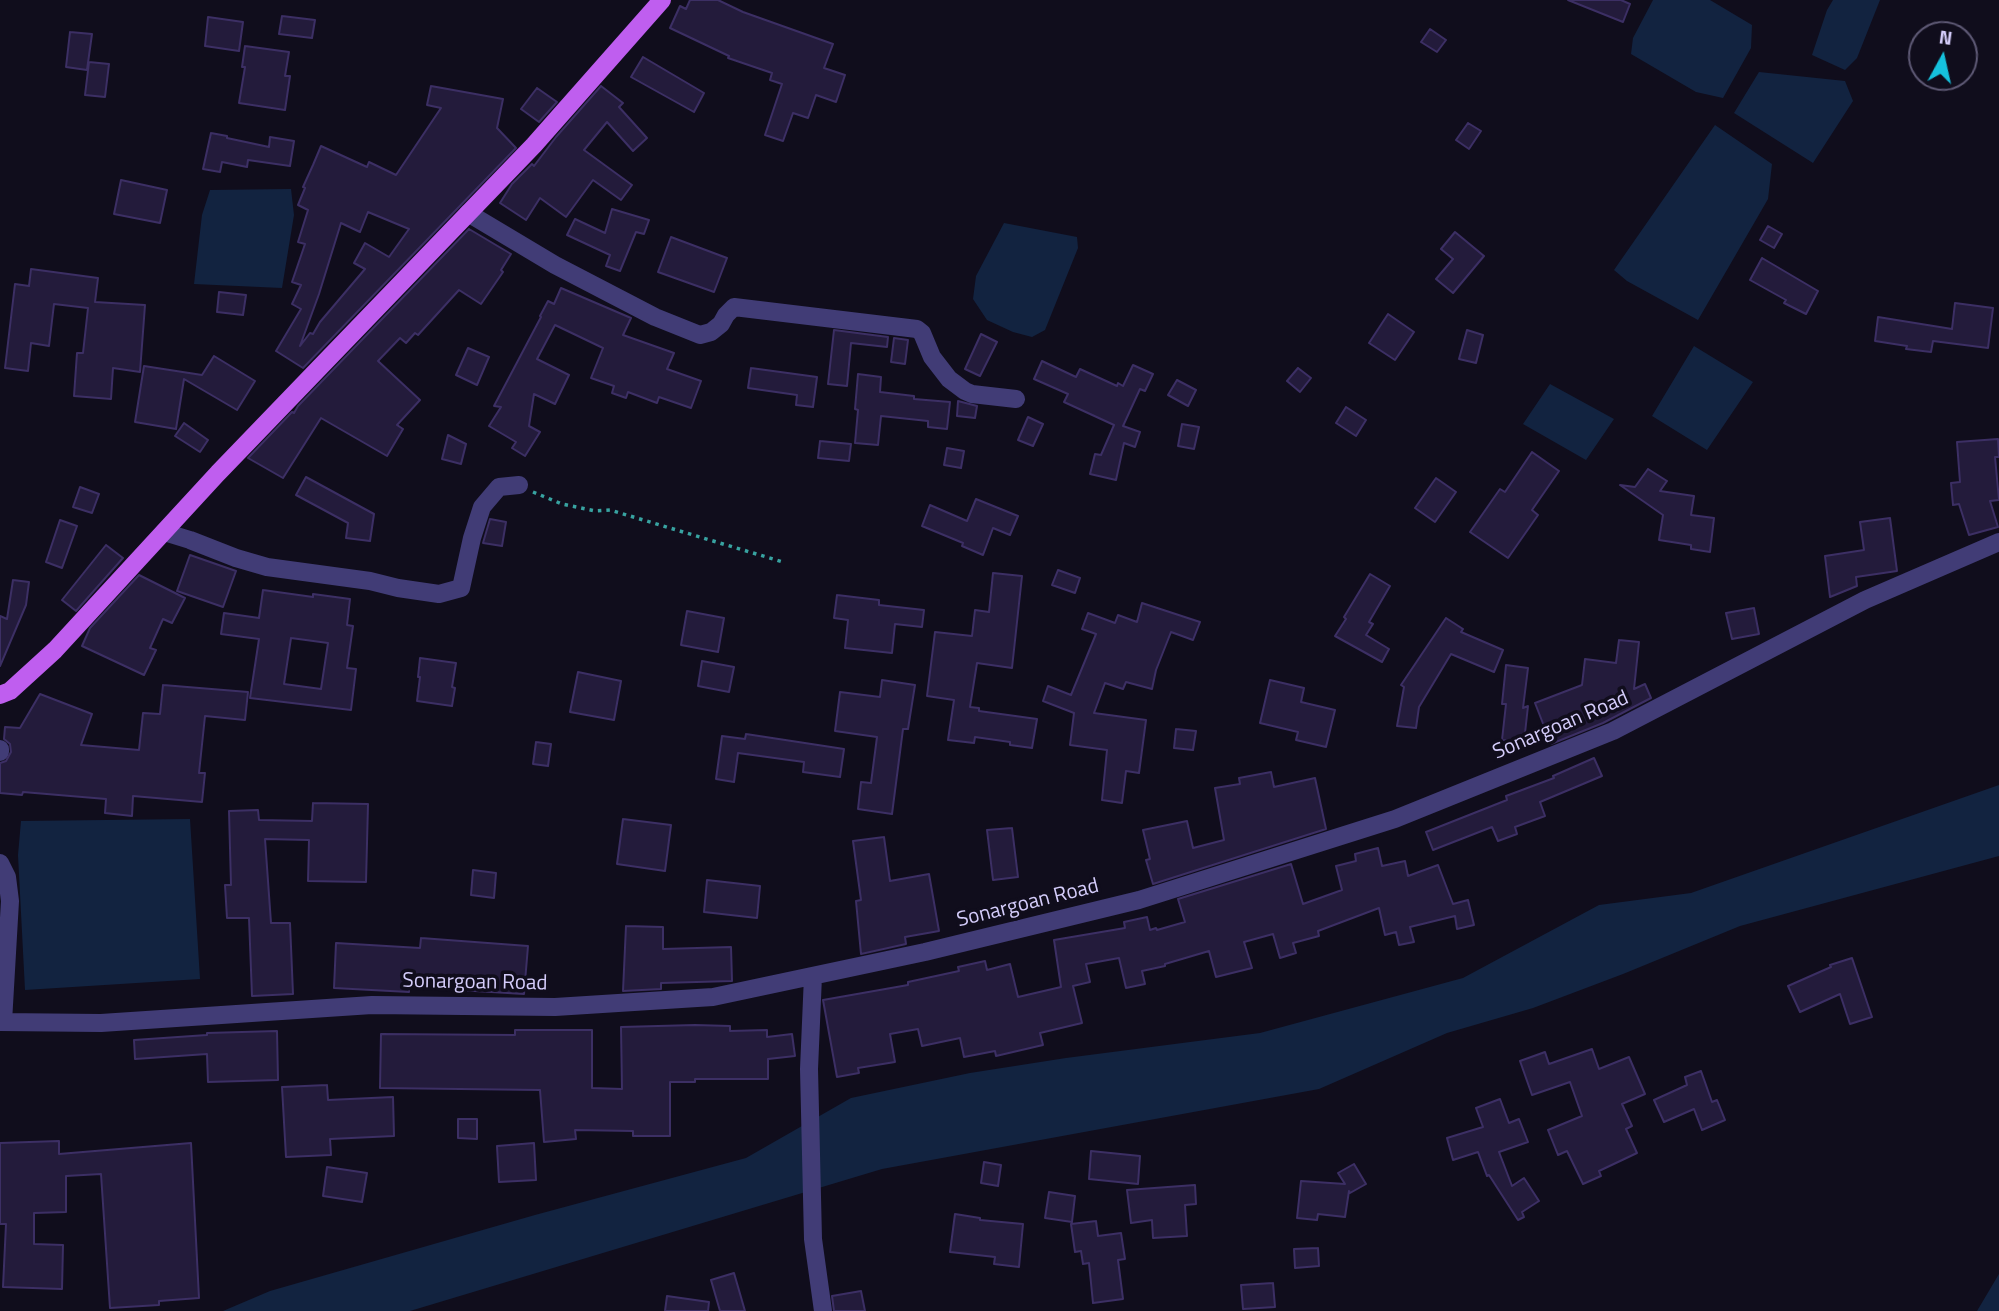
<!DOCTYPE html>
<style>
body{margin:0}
#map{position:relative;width:1999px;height:1311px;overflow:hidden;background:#100d1c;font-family:"Titillium Web",sans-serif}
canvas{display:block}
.north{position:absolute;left:1908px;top:21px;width:70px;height:70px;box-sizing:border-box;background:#100d1c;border:2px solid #5e5975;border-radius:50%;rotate:8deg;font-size:19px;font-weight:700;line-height:28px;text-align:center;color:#d4ccfa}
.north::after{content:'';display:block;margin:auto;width:24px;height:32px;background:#15c1dd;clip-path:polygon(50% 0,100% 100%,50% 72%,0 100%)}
</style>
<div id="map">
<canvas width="1999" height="1311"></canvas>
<div class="north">N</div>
</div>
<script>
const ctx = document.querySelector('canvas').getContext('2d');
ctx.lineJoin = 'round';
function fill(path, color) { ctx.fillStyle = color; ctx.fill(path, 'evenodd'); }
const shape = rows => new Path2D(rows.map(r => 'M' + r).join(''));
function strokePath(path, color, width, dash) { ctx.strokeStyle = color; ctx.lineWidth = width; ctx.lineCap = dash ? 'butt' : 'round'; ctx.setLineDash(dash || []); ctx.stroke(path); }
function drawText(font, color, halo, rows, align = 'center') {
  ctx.font = font + ' "Titillium Web",sans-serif'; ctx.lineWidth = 7; ctx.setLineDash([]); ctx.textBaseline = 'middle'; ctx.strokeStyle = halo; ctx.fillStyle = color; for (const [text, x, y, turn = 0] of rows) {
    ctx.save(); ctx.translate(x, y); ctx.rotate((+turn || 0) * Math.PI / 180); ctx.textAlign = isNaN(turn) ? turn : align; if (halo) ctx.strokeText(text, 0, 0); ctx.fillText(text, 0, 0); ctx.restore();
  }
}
fill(shape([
 [1653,0,1710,0,1752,25,1751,48,1723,98,1696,92,1631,54,1633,38],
 [1833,0,1880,0,1857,58,1845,70,1812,55,1827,10],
 [1759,72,1845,81,1853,101,1813,163,1734,113],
 [1715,125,1772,164,1768,199,1698,320,1627,281,1614,270],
 [291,189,294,215,282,288,194,284,202,215,210,190],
 [1004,223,1077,237,1078,248,1045,330,1032,337,1013,332,987,320,973,299,976,276],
 [1694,346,1753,382,1707,450,1652,416],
 [1550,384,1614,419,1586,460,1523,424],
 [1999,785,1999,856,1740,926,1623,974,1533,1008,1447,1033,1319,1089,882,1169,410,1311,223,1311,270,1291,535,1215,746,1158,851,1098,970,1073,1066,1058,1260,1033,1463,978,1599,905,1691,893],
 [190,819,200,979,25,990,18,855,21,821],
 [1999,1274,1999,1311,1977,1311]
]), '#122340');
const building = shape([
 [690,0,718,0,743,12,833,44,824,68,845,75,836,102,816,95,808,118,793,113,783,141,765,135,782,84,770,80,772,73,728,58,729,56,670,28,680,6,686,9,690,0],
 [1568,0,1621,0,1630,4,1623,22,1568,0],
 [282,16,315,20,312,38,279,34,282,16],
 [208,17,243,22,239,51,205,46,208,17],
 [1430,29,1446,40,1437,52,1421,42,1430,29],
 [70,32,92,34,87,70,66,67,70,32],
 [245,46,289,52,285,76,290,76,285,110,239,103,245,67,242,67,245,46],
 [643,57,704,93,694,112,631,77,643,57],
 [89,62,109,64,105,97,85,95,89,62],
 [431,86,503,99,497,128,516,148,303,368,276,351,301,309,292,304,301,285,292,282,305,244,298,242,308,210,298,205,305,188,303,187,313,165,321,146,367,167,369,162,396,175,441,108,427,105,431,86],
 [368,212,409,229,389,257,365,243,354,263,365,269,320,322,313,334,310,333,300,346,319,294,341,223,360,232,368,212],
 [601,86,623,103,619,107,647,138,633,151,607,122,584,150,632,185,621,200,593,180,566,217,540,198,526,220,500,203,512,184,532,164,534,166,556,137,601,86],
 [537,88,557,102,539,122,521,109,537,88],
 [1468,123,1481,131,1469,149,1456,140,1468,123],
 [211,133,227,136,227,138,269,147,270,137,294,141,290,166,248,160,247,167,222,162,220,172,203,169,211,133],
 [121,180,167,190,160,223,114,214,121,180],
 [612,209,649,220,644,234,636,232,620,271,606,266,610,255,567,235,575,219,605,233,612,209],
 [1768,226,1782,234,1774,248,1760,240,1768,226],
 [469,229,511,254,501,270,503,272,481,304,459,290,418,335,415,333,406,343,400,338,378,361,420,400,397,425,403,429,387,456,321,418,283,478,248,458,292,412,294,413,298,406,469,229],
 [1455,232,1484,256,1453,293,1436,279,1453,259,1441,249,1455,232],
 [671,237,727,258,714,292,658,272,671,237],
 [1762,258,1818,291,1806,314,1784,303,1786,300,1750,280,1762,258],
 [31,269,98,278,95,302,145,305,140,372,113,368,111,399,74,396,77,353,83,353,88,308,54,304,49,346,31,343,28,371,5,368,15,284,29,286,31,269],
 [561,288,631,318,623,335,674,353,667,369,701,381,691,408,659,397,657,403,628,392,626,398,612,393,614,386,591,378,603,348,555,325,537,359,569,375,555,404,534,394,529,426,540,432,525,456,512,448,516,442,489,426,501,407,494,406,541,317,540,316,548,301,554,304,561,288],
 [219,292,246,295,243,315,217,312,219,292],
 [1955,303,1993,308,1988,348,1933,341,1931,352,1906,349,1907,346,1875,341,1878,317,1952,329,1955,303],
 [1388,314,1414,332,1395,360,1369,343,1388,314],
 [834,330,888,337,887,347,851,343,847,386,828,384,834,330],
 [1467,330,1483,335,1476,363,1459,359,1467,330],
 [981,334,997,342,980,376,965,369,981,334],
 [894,338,908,340,905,364,891,362,894,338],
 [468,348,489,357,477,385,456,375,468,348],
 [214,356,255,381,237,410,184,379,176,429,135,422,144,366,202,375,214,356],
 [1042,361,1076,377,1080,369,1117,386,1118,383,1123,386,1133,365,1153,374,1145,391,1140,389,1123,426,1140,432,1135,447,1124,443,1116,480,1090,474,1095,454,1101,455,1114,425,1064,402,1068,394,1034,379,1042,361],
 [751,368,817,377,813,407,796,405,797,395,748,388,751,368],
 [1298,368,1311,378,1300,392,1287,381,1298,368],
 [858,374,881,377,880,392,914,396,914,399,950,402,947,429,928,427,928,421,881,416,878,445,855,443,858,410,855,409,858,374],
 [1177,380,1196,390,1188,406,1168,395,1177,380],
 [958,401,977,406,975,418,957,416,958,401],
 [1346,407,1366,420,1356,436,1336,423,1346,407],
 [1028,417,1043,424,1033,446,1018,440,1028,417],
 [184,423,208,440,200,452,175,436,184,423],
 [1182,424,1199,427,1194,449,1178,446,1182,424],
 [448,435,466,444,461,464,442,459,448,435],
 [1998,439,1999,457,1995,457,1999,500,1990,501,1998,527,1969,535,1959,504,1953,505,1951,483,1960,482,1957,442,1998,439],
 [820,441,851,444,849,461,818,458,820,441],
 [947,448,964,451,961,468,944,465,947,448],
 [1532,452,1559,471,1532,510,1538,515,1508,558,1470,532,1500,489,1505,492,1532,452],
 [1648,469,1667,481,1660,491,1694,496,1691,515,1714,518,1710,552,1691,549,1691,545,1659,540,1663,515,1620,485,1635,487,1648,469],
 [306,477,374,514,370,541,346,538,348,523,296,495,306,477],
 [1436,478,1456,492,1435,522,1415,508,1436,478],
 [80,487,99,494,92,513,73,507,80,487],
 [976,499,1018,516,1010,535,993,528,983,555,962,546,963,543,922,526,930,505,967,521,976,499],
 [1890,518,1897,571,1856,577,1857,586,1830,597,1825,556,1864,550,1860,522,1890,518],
 [490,519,506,522,502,546,483,543,490,519],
 [60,520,77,526,62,568,46,562,60,520],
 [106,545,123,558,76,611,62,600,106,545],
 [190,555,236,571,223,607,177,591,190,555],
 [1058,570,1080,578,1075,593,1052,585,1058,570],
 [993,573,1022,576,1012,668,977,663,970,707,979,708,979,711,1037,719,1032,748,1010,745,1010,742,975,737,974,743,948,740,954,700,927,696,935,632,972,636,975,610,989,612,993,573],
 [1370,574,1390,586,1369,622,1373,624,1366,635,1389,649,1382,662,1335,636,1346,619,1344,617,1370,574],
 [139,575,185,598,172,623,163,619,150,648,156,650,144,675,82,646,90,628,139,575],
 [13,580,29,582,26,605,0,666,0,616,7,619,13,580],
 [263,590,313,597,313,594,350,599,347,625,353,626,347,668,356,669,351,710,250,698,259,639,221,634,224,613,259,618,263,590],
 [291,638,328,643,321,689,284,684,291,638],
 [837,595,879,600,879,605,924,610,922,627,895,624,892,653,845,648,848,620,834,618,837,595],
 [1142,603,1200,622,1193,640,1171,632,1156,670,1152,689,1126,682,1123,689,1105,683,1094,713,1146,720,1139,773,1126,771,1122,803,1102,800,1107,750,1070,745,1074,713,1043,701,1048,686,1071,695,1096,634,1082,629,1088,613,1115,623,1118,615,1137,622,1142,603],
 [1754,608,1759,634,1732,639,1726,613,1754,608],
 [687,611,724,618,718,652,681,645,687,611],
 [1446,618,1463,629,1461,632,1503,650,1494,672,1451,654,1419,707,1416,728,1397,726,1404,687,1401,685,1446,618],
 [1619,640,1639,642,1634,689,1645,684,1651,698,1603,723,1551,744,1535,703,1582,685,1585,659,1616,663,1619,640],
 [420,658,456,663,452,687,455,688,452,706,417,701,420,677,418,677,420,658],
 [702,661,734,667,729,692,698,686,702,661],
 [1506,665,1528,668,1523,708,1528,706,1524,742,1502,740,1506,704,1502,704,1506,665],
 [578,672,621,681,614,720,570,712,578,672],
 [882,680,915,685,908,729,903,729,892,814,858,809,861,782,871,783,877,737,835,731,840,692,880,697,882,680],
 [1270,680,1304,688,1301,702,1335,710,1326,747,1296,740,1298,732,1260,723,1270,680],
 [163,685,248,692,245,720,205,716,199,773,205,773,202,802,133,796,132,816,105,813,106,799,23,792,22,795,0,793,0,763,6,761,11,752,10,744,4,739,5,727,20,728,40,694,92,714,81,745,139,750,143,713,160,714,163,685],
 [1176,729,1196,731,1193,750,1174,748,1176,729],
 [746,734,844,749,840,777,803,772,804,762,738,753,734,782,716,779,722,736,745,739,746,734],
 [536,742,551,744,548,766,533,764,536,742],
 [1594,758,1602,776,1540,802,1545,816,1515,827,1517,834,1498,841,1492,827,1433,850,1426,832,1507,800,1506,796,1554,778,1553,776,1594,758],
 [1271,772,1274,787,1315,778,1326,829,1153,884,1146,860,1150,859,1143,830,1187,821,1193,848,1224,840,1215,788,1240,784,1239,778,1271,772],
 [313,803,368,804,366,882,308,881,309,840,265,839,271,923,290,923,293,994,252,996,249,918,227,918,225,885,231,885,229,811,258,810,259,820,312,821,313,803],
 [623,819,671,825,665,871,617,864,623,819],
 [1012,828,1018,877,993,880,987,830,1012,828],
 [884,837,890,881,929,874,939,931,905,937,906,944,861,954,856,901,861,900,853,841,884,837],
 [1378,848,1382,866,1405,861,1408,876,1438,865,1453,904,1468,900,1474,925,1457,929,1455,916,1410,927,1414,942,1399,945,1396,932,1385,935,1379,908,1318,931,1319,936,1293,943,1296,953,1280,958,1273,934,1244,942,1252,968,1216,977,1209,951,1165,964,1165,966,1142,971,1145,984,1126,988,1119,958,1086,964,1090,982,1073,986,1082,1023,1040,1033,1043,1045,996,1056,995,1051,964,1057,960,1038,922,1046,918,1029,890,1034,895,1062,858,1068,859,1073,837,1077,823,1000,908,985,908,982,959,971,958,967,985,961,987,970,1010,964,1018,997,1061,987,1054,940,1125,928,1124,922,1147,917,1150,930,1156,928,1157,930,1185,922,1178,899,1291,864,1303,904,1342,890,1336,866,1356,861,1355,854,1378,848],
 [473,870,496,873,494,898,471,895,473,870],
 [707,880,760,886,757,918,704,912,707,880],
 [626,926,663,927,663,949,731,947,732,981,661,983,661,989,623,991,626,926],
 [421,938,528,946,524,994,409,987,409,992,334,988,336,943,420,948,421,938],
 [1852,958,1872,1017,1850,1024,1840,994,1800,1012,1788,986,1831,967,1830,965,1852,958],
 [695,1025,730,1026,730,1031,767,1030,767,1037,792,1034,795,1056,768,1059,768,1079,695,1079,695,1082,670,1082,670,1136,633,1136,633,1131,575,1130,576,1139,544,1142,540,1090,380,1088,381,1034,515,1035,515,1030,592,1030,592,1088,622,1089,621,1027,695,1025],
 [277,1031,278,1080,208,1082,207,1054,135,1059,134,1040,207,1035,207,1033,277,1031],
 [1592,1049,1599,1069,1629,1057,1645,1094,1622,1104,1632,1126,1626,1129,1637,1153,1599,1171,1601,1176,1583,1184,1567,1151,1558,1155,1548,1130,1582,1116,1570,1082,1532,1095,1520,1061,1545,1052,1549,1064,1592,1049],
 [1701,1071,1712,1102,1717,1100,1725,1120,1702,1130,1694,1109,1664,1122,1654,1100,1687,1085,1685,1077,1701,1071],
 [327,1085,328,1100,393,1097,394,1136,330,1139,331,1155,286,1157,282,1087,327,1085],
 [1500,1099,1509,1123,1519,1119,1528,1142,1499,1152,1512,1186,1524,1178,1539,1201,1522,1212,1524,1217,1518,1220,1489,1175,1487,1176,1478,1152,1453,1160,1447,1138,1483,1127,1476,1108,1500,1099],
 [458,1119,477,1119,477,1139,458,1138,458,1119],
 [59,1141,59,1154,191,1143,199,1298,159,1301,159,1305,110,1308,101,1174,66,1176,66,1212,34,1213,34,1244,63,1245,62,1289,3,1287,6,1224,0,1224,0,1143,59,1141],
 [534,1143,536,1180,499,1182,497,1146,534,1143],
 [1091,1151,1140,1156,1138,1184,1089,1179,1091,1151],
 [984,1162,1001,1165,998,1186,981,1183,984,1162],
 [1354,1164,1366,1184,1350,1193,1349,1191,1345,1217,1318,1214,1317,1220,1297,1218,1301,1181,1345,1184,1338,1173,1354,1164],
 [327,1167,367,1173,362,1202,323,1196,327,1167],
 [1195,1185,1196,1204,1185,1205,1187,1236,1153,1238,1152,1220,1131,1223,1127,1190,1195,1185],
 [1049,1192,1075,1196,1072,1222,1045,1218,1049,1192],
 [955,1214,980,1218,980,1220,1023,1224,1019,1267,994,1264,995,1257,950,1252,955,1214],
 [1096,1221,1098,1236,1121,1233,1125,1259,1118,1260,1123,1299,1093,1303,1089,1263,1083,1264,1081,1251,1075,1252,1071,1224,1096,1221],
 [1318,1248,1319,1266,1295,1268,1294,1249,1318,1248],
 [734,1273,745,1311,720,1311,711,1280,734,1273],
 [1273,1283,1275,1307,1243,1309,1241,1285,1273,1283],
 [861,1291,865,1311,834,1311,832,1296,861,1291],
 [667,1296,709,1302,708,1311,665,1311,667,1296]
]);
fill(building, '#231b3b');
strokePath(building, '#3c2f64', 2);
strokePath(shape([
 [533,492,562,504,595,511,610,510,783,562]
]), '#38a3a1', 3.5, [3.5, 5]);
strokePath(shape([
 [468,213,555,265,655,317,700,335,711,332,721,324,726,315,734,307,917,329,922,333,932,357,949,379,965,391,972,394,1016,399],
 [164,532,190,540,236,558,267,567,370,581,398,588,439,594,461,588,472,538,482,507,499,487,519,485],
 [0,752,0,749],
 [0,863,7,877,10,901,3,1022],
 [813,976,809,1069,813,1239,823,1311],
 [0,1022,101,1023,372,1005,555,1007,713,997,925,952,1139,900,1395,819,1613,731,1865,600,1999,542]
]), '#413c76', 18);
strokePath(shape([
 [0,695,10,691,55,650,218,473,534,145,662,0]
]), '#bf5eef', 18);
drawText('21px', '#d4ccfa', '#100d1c', [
 ["Sonargoan Road",1561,726,-23],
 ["Sonargoan Road",1028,904,-14],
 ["Sonargoan Road",475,983,1]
]);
</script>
